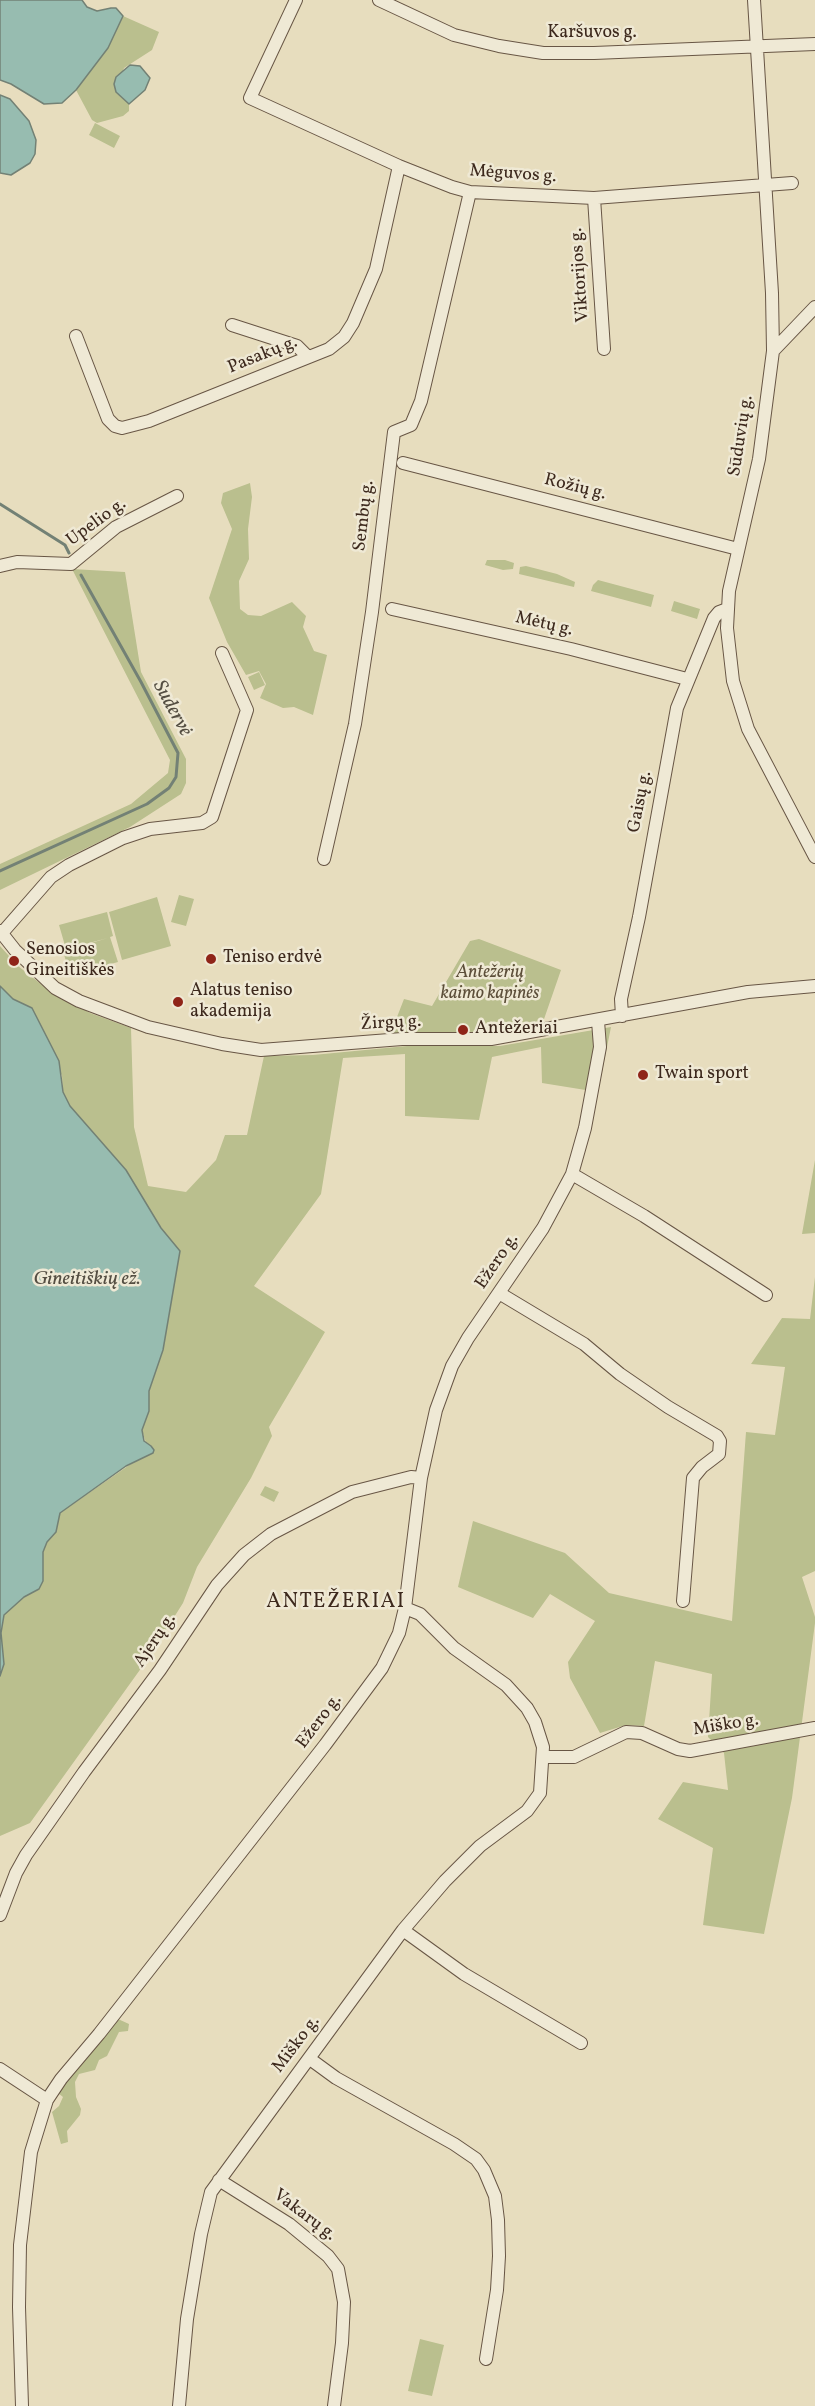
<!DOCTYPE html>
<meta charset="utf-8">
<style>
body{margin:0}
canvas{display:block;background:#e7ddbe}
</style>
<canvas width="815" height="2406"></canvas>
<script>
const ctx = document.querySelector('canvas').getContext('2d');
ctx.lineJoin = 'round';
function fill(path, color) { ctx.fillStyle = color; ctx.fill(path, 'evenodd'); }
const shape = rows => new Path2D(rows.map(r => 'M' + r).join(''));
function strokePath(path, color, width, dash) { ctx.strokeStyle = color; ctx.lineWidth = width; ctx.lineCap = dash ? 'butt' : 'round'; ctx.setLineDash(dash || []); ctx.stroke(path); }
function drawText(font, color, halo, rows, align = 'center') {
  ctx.font = font + ' Vollkorn,serif'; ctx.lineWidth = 5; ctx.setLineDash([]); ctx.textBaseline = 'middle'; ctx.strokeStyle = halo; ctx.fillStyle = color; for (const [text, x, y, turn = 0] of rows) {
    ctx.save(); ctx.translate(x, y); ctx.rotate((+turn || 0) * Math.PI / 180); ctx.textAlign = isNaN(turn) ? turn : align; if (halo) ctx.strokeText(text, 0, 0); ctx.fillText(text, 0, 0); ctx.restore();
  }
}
fill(shape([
 [123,16,159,32,152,50,124,68,116,92,129,104,129,111,123,116,97,123,92,120,76,90,108,48],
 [95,123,120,136,114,148,89,135],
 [250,483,252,497,248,529,249,559,239,581,240,609,248,615,261,616,292,602,306,616,303,627,314,651,327,655,313,715,294,707,283,708,260,698,266,684,259,671,246,675,227,642,209,598,232,529,221,503,223,493],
 [487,560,505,560,514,563,513,569,503,570,485,565],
 [526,566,557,574,575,582,574,587,519,574,520,567],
 [72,569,125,572,141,672,186,759,186,783,181,794,130,827,0,890,0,864,131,804,168,773,170,760],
 [598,580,654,595,651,607,591,591,593,585],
 [674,601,700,609,697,619,671,611],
 [259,672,265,685,254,690,248,677],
 [179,895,194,899,186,926,171,922],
 [157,897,171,946,122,960,109,912],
 [107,912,113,936,110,937,118,962,70,975,63,951,108,938,66,949,59,925],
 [479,939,561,970,543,1022,497,1024,486,1032,390,1035,404,999,432,1006,470,941],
 [0,946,18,966,46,988,90,1013,131,1028,134,1127,148,1186,186,1192,216,1160,225,1135,247,1135,264,1056,313,1055,407,1046,500,1046,611,1027,598,1092,542,1083,541,1047,492,1057,479,1120,405,1116,405,1054,343,1058,321,1194,254,1286,325,1332,269,1427,272,1436,251,1478,197,1567,183,1603,147,1660,30,1823,0,1836,0,1676,4,1664,1,1633,4,1615,24,1597,39,1589,43,1552,47,1542,56,1532,60,1513,138,1459,146,1443,142,1430,149,1411,149,1391,163,1350,180,1251,161,1228,126,1170,70,1106,63,1092,62,1076,32,1008,13,999,0,986],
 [815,1157,815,1233,802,1234,815,1160],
 [815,1277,815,1571,802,1577,815,1617,815,1623,792,1798,764,1934,703,1925,713,1848,658,1819,683,1782,728,1790,724,1753,708,1737,712,1674,655,1661,644,1726,626,1725,600,1733,570,1678,568,1662,595,1621,550,1594,533,1618,458,1587,473,1521,565,1553,609,1593,732,1621,746,1432,775,1435,785,1367,751,1364,782,1318,810,1319],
 [265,1486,279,1492,274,1502,260,1495],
 [118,2019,129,2024,128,2031,119,2032,107,2056,99,2060,95,2070,79,2074,75,2082,76,2097,81,2109,80,2115,67,2131,68,2142,61,2144,52,2112,59,2106,63,2097,58,2093,73,2075,74,2067],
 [420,2339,444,2345,432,2396,408,2391]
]), '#babf8e');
const water = shape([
 [0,0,82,0,87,7,97,11,111,8,116,8,123,16,108,48,76,90,62,103,44,104,11,84,0,80,0,0],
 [130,65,140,66,150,78,145,90,129,104,116,92,114,84,116,77,130,65],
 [0,95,10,99,29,121,36,140,35,154,30,163,11,175,0,173,0,95],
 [0,986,13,999,32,1008,59,1061,63,1092,70,1106,126,1170,161,1228,180,1251,163,1350,149,1391,149,1411,142,1430,144,1441,151,1446,154,1450,153,1453,126,1466,60,1513,56,1532,47,1542,43,1552,43,1581,39,1589,24,1597,4,1615,1,1633,4,1664,0,1676,0,986]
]);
fill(water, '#97bcb0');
strokePath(water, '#738175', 1.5);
strokePath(shape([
 [0,504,65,545,69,553],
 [0,871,147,804,169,788,176,777,178,753,141,682,81,575]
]), '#738175', 3);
const minor = shape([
 [296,0,250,98,399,166,452,187,470,192,594,198,792,183],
 [379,0,454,35,499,46,543,53,594,53,815,44],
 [754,0,772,293,773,351,759,459,729,591,727,628,733,681,748,729,815,857],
 [594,198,604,349],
 [232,325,297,346,308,357],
 [76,336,108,419,115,426,122,428,149,421,329,349,344,337,353,323,376,269,399,166],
 [773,351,815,307],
 [403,463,738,549],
 [0,566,17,562,71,564,116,527,177,496],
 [392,609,571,649,687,679],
 [324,859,355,724,372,612,394,432,411,425,421,401,470,192],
 [0,931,15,950,55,988,79,1001,148,1027,222,1044,261,1050,402,1039,491,1039,748,992,815,986],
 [2,933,51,877,69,865,123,838,150,829,202,823,212,817,247,710,222,653],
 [622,1016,621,999,639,917,677,708,714,618,719,612,727,609],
 [572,1174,644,1216,766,1295],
 [499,1293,584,1344,620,1374,668,1407,717,1436,720,1441,719,1454,702,1467,693,1478,683,1601],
 [543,1757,574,1757,626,1732,642,1733,678,1749,690,1751,815,1728],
 [0,1915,16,1873,26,1855,84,1772,160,1670,217,1585,244,1555,271,1534,352,1492,411,1477,421,1478],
 [403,1930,464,1974,581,2043],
 [310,2059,336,2078,454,2144,476,2159,484,2170,495,2196,498,2220,499,2256,497,2290,486,2359],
 [0,2069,47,2100],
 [219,2180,289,2224,328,2256,338,2269,344,2302,342,2343,334,2406],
 [22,2406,19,2307,20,2245,31,2152,47,2100,61,2079,99,2034,325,1745,382,1668,399,1633,405,1608,421,1478,436,1410,452,1366,468,1338,543,1228,572,1174,585,1128,600,1047,598,1021],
 [179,2406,187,2319,201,2234,211,2192,403,1930,445,1881,480,1846,527,1811,540,1793,543,1747,535,1722,527,1708,506,1685,454,1648,420,1614,405,1608]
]);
strokePath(minor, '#685645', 14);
strokePath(minor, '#efe9d5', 12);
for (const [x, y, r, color] of [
 [211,959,6,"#8f2418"],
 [14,961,6,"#8f2418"],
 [178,1002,6,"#8f2418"],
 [463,1030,6,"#8f2418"],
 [643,1075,6,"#8f2418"]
]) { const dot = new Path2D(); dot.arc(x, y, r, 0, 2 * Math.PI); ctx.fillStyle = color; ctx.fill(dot); strokePath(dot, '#efe9d5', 2); }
drawText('18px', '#3d291d', '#efe9d5', [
 ["Karšuvos g.",592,34],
 ["Mėguvos g.",513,175,4],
 ["Viktorijos g.",581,275,-94],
 ["Pasakų g.",263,356,-22],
 ["Sūduvių g.",742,436,-81],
 ["Rožių g.",575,488,14],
 ["Sembų g.",365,516,-83],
 ["Upelio g.",97,523,-36],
 ["Mėtų g.",544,625,13],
 ["Gaisų g.",641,802,-79],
 ["Žirgų g.",391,1024,-3],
 ["Ežero g.",498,1262,-56],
 ["Ajerų g.",156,1641,-56],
 ["Ežero g.",320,1722,-53],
 ["Miško g.",726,1726,-9],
 ["Miško g.",297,2045,-53],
 ["Vakarų g.",304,2216,37]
]);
drawText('18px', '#3d291d', '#efe9d5', [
 ["Senosios",26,951],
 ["Gineitiškės",26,972],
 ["Teniso erdvė",223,959],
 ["Alatus teniso",190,992],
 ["akademija",190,1013],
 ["Antežeriai",475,1030],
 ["Twain sport",655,1075]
], 'left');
drawText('italic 18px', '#5c4e39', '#efe9d5', [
 ["Antežerių",490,974],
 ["kaimo kapinės",490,995]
]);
drawText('italic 20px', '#544e42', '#efe9d5', [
 ["Sudervė",171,709,61],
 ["Gineitiškių ež.",87,1280]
]);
ctx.letterSpacing = '1.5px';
drawText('21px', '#3d291d', '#efe9d5', [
 ["ANTEŽERIAI",336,1603]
]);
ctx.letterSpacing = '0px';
</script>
